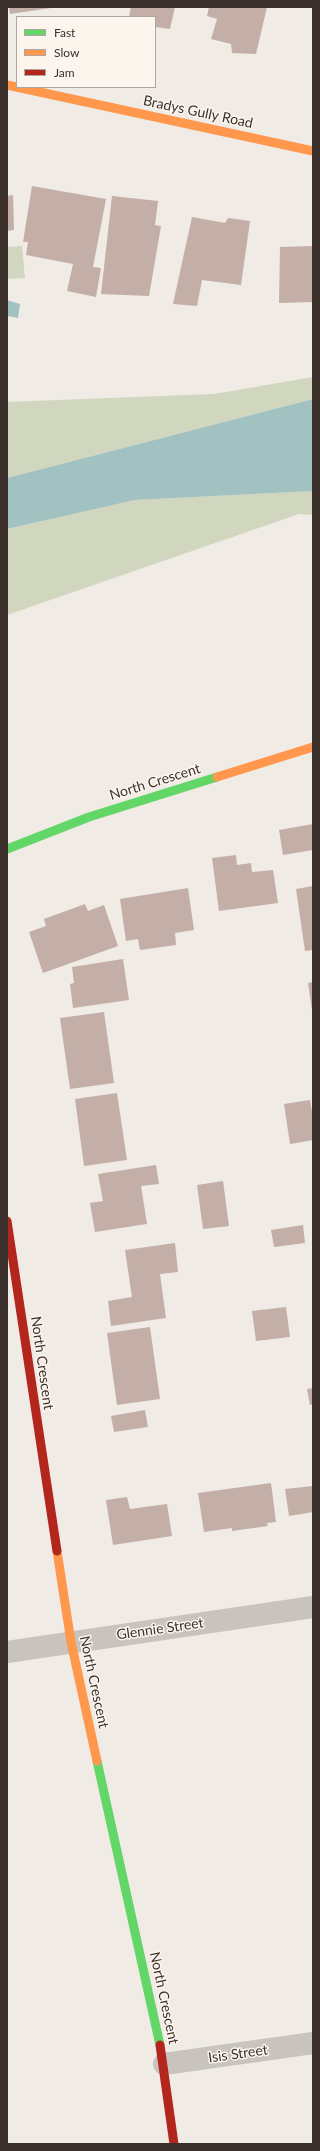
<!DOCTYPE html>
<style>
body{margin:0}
#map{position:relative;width:320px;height:2151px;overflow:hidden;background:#f0ebe5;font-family:Lato,sans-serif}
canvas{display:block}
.frame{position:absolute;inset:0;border:8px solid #3b302b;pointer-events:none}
.legend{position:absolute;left:16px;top:16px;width:140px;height:72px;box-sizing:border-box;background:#fbf5ee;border:1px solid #aea6a0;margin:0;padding:5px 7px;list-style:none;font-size:12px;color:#3b302b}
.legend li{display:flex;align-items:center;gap:8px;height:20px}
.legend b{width:20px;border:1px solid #aea6a0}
</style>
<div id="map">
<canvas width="320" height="2151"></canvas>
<div class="frame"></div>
<ul class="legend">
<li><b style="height:5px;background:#63d668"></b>Fast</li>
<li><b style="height:5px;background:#ff974d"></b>Slow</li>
<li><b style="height:5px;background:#b3261e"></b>Jam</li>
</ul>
</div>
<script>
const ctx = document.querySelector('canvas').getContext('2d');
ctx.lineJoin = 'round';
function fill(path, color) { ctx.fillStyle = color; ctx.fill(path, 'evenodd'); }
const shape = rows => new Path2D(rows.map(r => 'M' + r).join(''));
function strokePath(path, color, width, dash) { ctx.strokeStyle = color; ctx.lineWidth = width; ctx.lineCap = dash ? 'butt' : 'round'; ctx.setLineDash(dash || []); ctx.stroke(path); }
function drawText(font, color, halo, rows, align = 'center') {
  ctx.font = font + ' Lato,sans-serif'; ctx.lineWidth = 3; ctx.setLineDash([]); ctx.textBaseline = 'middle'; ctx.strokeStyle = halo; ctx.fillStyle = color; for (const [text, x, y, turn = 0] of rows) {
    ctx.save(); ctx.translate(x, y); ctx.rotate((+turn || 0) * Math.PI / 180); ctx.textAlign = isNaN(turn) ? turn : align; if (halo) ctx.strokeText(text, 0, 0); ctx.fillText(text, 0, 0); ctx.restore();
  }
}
fill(shape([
 [22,246,25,278,7,279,7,247],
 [313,377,313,399,7,478,7,402,214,394],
 [313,491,313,515,299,514,7,615,7,529,135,500]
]), '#d1d6bf');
fill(shape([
 [7,300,20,304,18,318,7,316],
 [313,399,313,491,135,500,7,529,7,478]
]), '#a1c2c1');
fill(shape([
 [9,7,51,7,51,8,10,14],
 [131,7,175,7,170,29,155,27,155,17,129,17],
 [209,7,267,7,256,54,232,53,231,44,211,39,217,19,207,16],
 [32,186,106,199,93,267,101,268,96,297,67,291,73,264,26,255,28,242,23,242],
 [13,195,14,230,7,231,7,196],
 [112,196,158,201,155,225,161,226,149,296,101,294],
 [192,217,225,223,228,218,250,221,241,285,202,280,197,306,173,304],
 [313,246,313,302,279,303,280,247],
 [313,824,313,850,283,855,279,830],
 [236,855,237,865,251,863,252,872,273,870,278,903,219,911,212,858],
 [313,886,313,950,305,951,296,889],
 [188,888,194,930,175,933,176,945,140,950,138,939,126,941,120,899],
 [85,904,88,911,104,905,118,946,43,973,29,932,46,926,44,919],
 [123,959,129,1000,73,1008,70,984,74,983,72,967],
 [313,982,313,1010,312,1010,308,983],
 [104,1012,114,1083,70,1089,60,1018],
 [117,1093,127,1160,84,1166,75,1099],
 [310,1100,313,1118,313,1140,290,1144,284,1104],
 [156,1165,159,1184,141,1186,147,1224,95,1232,90,1203,103,1201,98,1174],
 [223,1181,229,1226,203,1229,197,1185],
 [303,1225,305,1243,274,1247,271,1230],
 [175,1243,178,1272,160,1274,166,1318,111,1326,108,1301,132,1297,125,1250],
 [286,1307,290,1337,256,1341,252,1311],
 [150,1327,160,1399,117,1405,107,1333],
 [313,1388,313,1404,310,1405,307,1389],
 [145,1410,148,1427,114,1432,111,1416],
 [271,1483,276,1522,267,1523,268,1526,232,1531,232,1528,204,1532,198,1493],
 [313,1486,313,1512,289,1516,285,1489],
 [127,1497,130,1509,167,1504,172,1536,113,1545,106,1500]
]), '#c3afa7');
strokePath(shape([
 [7,1652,313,1607],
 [164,2064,313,2043]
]), '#c9c3be', 22);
strokePath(shape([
 [7,849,89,817,217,777],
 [97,1761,160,2045]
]), '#63d668', 9);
strokePath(shape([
 [7,85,313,151],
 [217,777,313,747],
 [57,1551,71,1642,97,1761]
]), '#ff974d', 9);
strokePath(shape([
 [7,1221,57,1551],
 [160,2045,174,2144]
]), '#b3261e', 9);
drawText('14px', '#3b302b', '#fbf5ee', [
 ["Bradys Gully Road",198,112,12],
 ["North Crescent",155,782,-17],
 ["North Crescent",42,1363,82],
 ["Glennie Street",160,1629,-8],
 ["North Crescent",94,1682,78],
 ["North Crescent",164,1998,78],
 ["Isis Street",238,2054,-8]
]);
</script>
